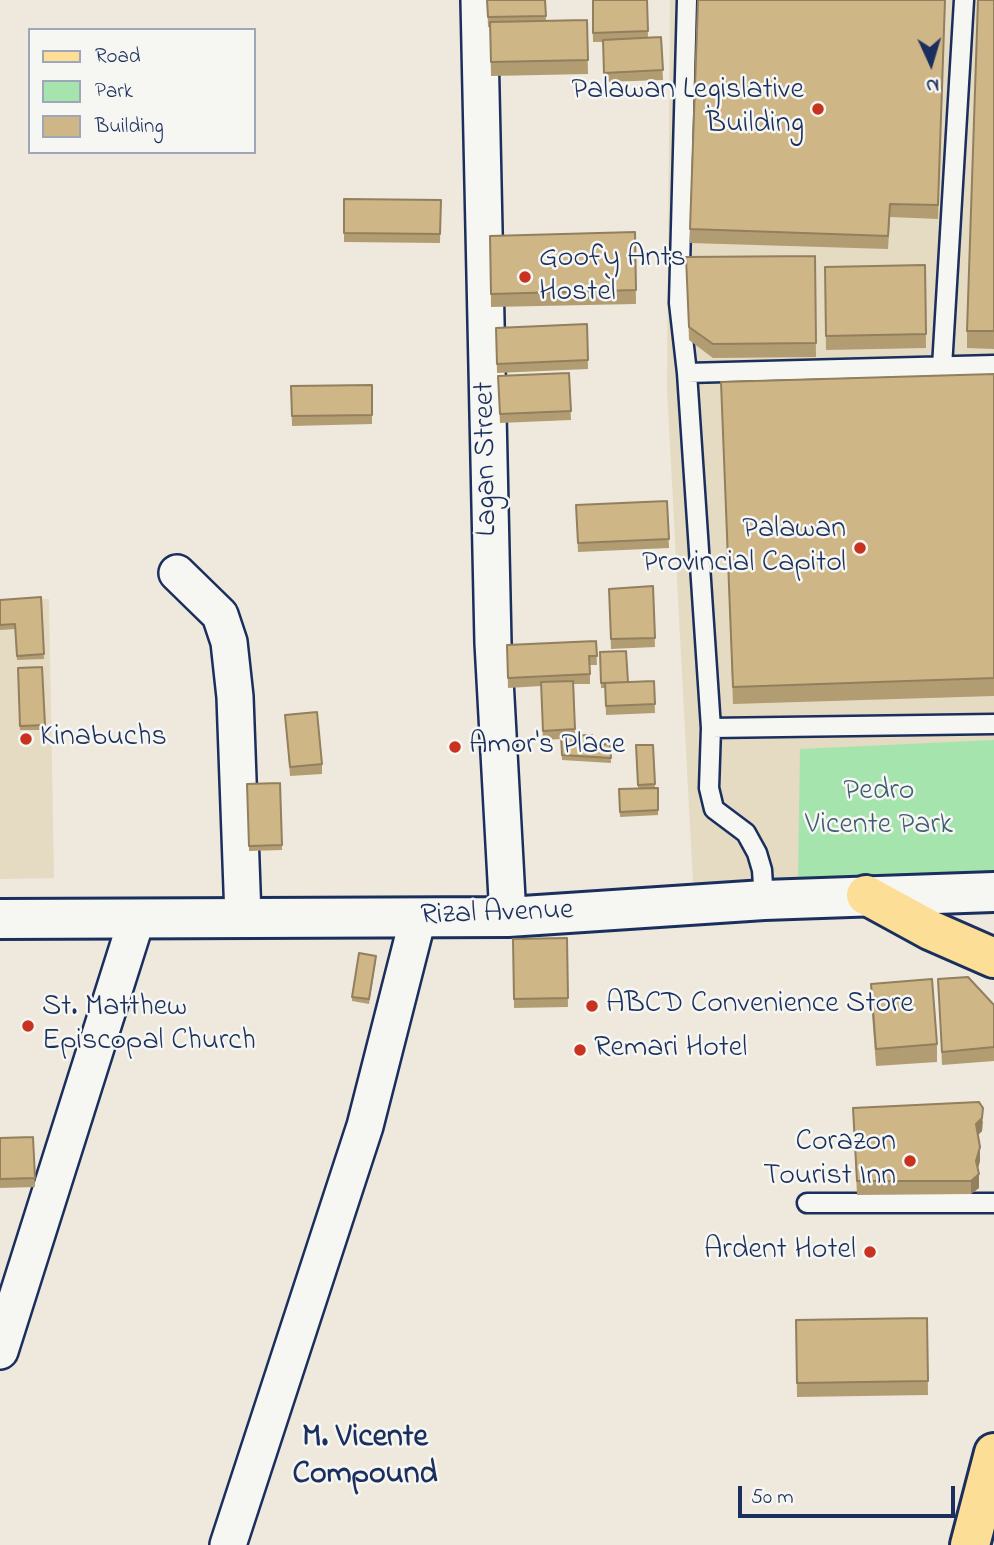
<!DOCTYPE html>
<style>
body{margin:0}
#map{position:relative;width:994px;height:1545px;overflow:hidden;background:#eee9dc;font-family:"Indie Flower",sans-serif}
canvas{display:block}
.legend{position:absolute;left:28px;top:28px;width:228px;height:126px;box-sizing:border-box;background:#f6f6f2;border:2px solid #9ea6b7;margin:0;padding:9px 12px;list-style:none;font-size:21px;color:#1b2f5e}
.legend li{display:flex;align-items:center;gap:14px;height:35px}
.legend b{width:35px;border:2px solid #9ea6b7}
.north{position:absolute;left:896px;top:28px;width:70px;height:70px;-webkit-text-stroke:5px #f6f6f2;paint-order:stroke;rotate:176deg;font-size:19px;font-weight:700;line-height:28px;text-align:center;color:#1b2f5e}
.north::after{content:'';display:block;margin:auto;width:24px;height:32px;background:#1b2f5e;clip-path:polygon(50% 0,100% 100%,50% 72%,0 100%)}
.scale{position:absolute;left:738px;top:1486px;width:217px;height:32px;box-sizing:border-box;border:4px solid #1b2f5e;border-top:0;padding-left:9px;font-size:21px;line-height:24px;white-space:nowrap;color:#1b2f5e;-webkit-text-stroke:5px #f6f6f2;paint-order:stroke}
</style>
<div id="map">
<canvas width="994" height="1545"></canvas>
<ul class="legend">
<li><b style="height:9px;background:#fcde96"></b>Road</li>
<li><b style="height:19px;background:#a5e5ad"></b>Park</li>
<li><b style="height:19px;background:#cfb686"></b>Building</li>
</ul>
<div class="north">N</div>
<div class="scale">50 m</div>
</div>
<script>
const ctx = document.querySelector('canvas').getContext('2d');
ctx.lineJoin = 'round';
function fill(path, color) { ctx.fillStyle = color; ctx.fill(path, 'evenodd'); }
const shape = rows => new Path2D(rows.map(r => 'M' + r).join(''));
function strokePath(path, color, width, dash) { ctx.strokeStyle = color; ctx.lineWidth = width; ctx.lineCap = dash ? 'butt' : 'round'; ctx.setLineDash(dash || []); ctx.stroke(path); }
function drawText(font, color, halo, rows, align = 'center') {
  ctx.font = font + ' "Indie Flower",sans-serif'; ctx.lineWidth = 5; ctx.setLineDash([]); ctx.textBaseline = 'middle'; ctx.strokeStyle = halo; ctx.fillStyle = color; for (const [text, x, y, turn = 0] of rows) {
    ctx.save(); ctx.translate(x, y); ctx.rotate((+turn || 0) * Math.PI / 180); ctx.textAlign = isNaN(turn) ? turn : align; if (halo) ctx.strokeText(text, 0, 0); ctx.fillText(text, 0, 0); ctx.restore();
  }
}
fill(shape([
 [670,0,994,0,994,872,693,883,667,388],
 [49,599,54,878,0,879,0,600]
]), '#e5dac2');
fill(shape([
 [994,740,994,872,798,878,800,749]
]), '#a5e5ad');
const lane = shape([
 [687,0,679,303,687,373,711,728,709,788,714,809,746,833,757,853,762,870,764,900],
 [942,367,964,0],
 [687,373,994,365],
 [711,728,994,724],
 [807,1203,994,1203]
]);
const street = shape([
 [479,0,493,643,508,917],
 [177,573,220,615,229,642,235,697,243,917],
 [0,1351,137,918],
 [228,1545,365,1126,418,918]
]);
const secondary = shape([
 [0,919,508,917,764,900,994,892]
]);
const primary = shape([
 [866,895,930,930,994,958],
 [970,1545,994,1453]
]);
strokePath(lane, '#1b2f5e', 23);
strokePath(street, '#1b2f5e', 40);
strokePath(secondary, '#1b2f5e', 44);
strokePath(primary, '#1b2f5e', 44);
strokePath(lane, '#f6f6f2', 18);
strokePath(street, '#f6f6f2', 35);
strokePath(secondary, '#f6f6f2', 38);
strokePath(primary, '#fcde96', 38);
fill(shape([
 [487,0,545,0,546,21,587,20,588,74,491,76,490,27,488,27],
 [592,0,647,0,648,38,661,37,663,80,604,82,603,42,593,42],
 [945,0,938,219,890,217,888,249,690,243,690,229],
 [994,0,994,349,967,348,967,331],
 [344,199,441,200,440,243,344,242],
 [635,232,636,304,491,307,490,236],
 [815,256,816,357,713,358,689,340,686,257],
 [925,265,926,348,826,350,825,267],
 [587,324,588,369,497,373,496,328],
 [569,373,571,420,500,423,498,376],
 [994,374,994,696,733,704,721,382],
 [372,385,372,424,292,426,291,386],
 [667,501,669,548,578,552,576,505],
 [653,586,655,647,611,649,609,589],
 [41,597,44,659,17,660,15,629,0,630,0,600],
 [596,641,597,665,590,665,590,684,574,684,575,735,592,745,610,744,611,763,562,760,561,739,543,740,541,686,508,688,507,645],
 [600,652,628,682,654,681,655,713,606,715,605,688,601,688],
 [42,667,45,730,20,730,18,668],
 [285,715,322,764,322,774,290,776],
 [636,745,653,745,655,788,658,788,658,815,620,817,619,789,638,788],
 [247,784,282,845,282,850,249,851],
 [567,938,568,1007,514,1008,513,939],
 [376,961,369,1004,352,1001,352,997],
 [938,979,994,1005,994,1061,942,1065],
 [871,984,937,1044,937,1062,876,1066,871,1001],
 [853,1108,983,1121,982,1131,978,1135,980,1161,978,1169,979,1188,971,1194,857,1195],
 [33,1137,35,1187,0,1188,0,1138],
 [927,1318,928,1395,797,1397,796,1320]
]), '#b29d73');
fill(shape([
 [983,1108,982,1131,976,1137,976,1124],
 [980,1147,980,1161,976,1174,976,1161],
 [979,1174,979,1188,971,1194,971,1181]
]), '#917f5e');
const building = shape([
 [487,0,545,0,546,16,488,17,487,0],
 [593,0,647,0,648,31,593,33,593,0],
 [698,0,945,0,938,205,890,204,888,236,690,229,698,0],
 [978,0,994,0,994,331,967,331,978,0],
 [587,20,588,60,491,62,490,22,587,20],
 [661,37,663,70,604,73,603,40,661,37],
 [344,199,441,200,440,234,344,233,344,199],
 [635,232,636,290,491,294,490,236,635,232],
 [815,256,816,343,713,344,689,327,686,257,815,256],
 [925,265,926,334,826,336,825,267,925,265],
 [587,324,588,360,497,364,496,328,587,324],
 [569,373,571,411,500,414,498,376,569,373],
 [994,374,994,678,733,687,721,382,994,374],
 [372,385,372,415,292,416,291,386,372,385],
 [667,501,669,539,578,543,576,505,667,501],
 [653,586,655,638,611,639,609,589,653,586],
 [41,597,44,654,17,656,15,624,0,625,0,600,41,597],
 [596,641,597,656,589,656,590,674,508,678,507,645,596,641],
 [626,651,628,682,601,683,600,652,626,651],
 [42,667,45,725,20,726,18,668,42,667],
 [573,681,575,729,543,731,541,682,573,681],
 [654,681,655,704,606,706,605,683,654,681],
 [317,712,322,764,290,767,285,715,317,712],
 [592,735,592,745,610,744,611,758,562,755,561,736,592,735],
 [636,745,653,745,655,784,638,785,636,745],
 [280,783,282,845,249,846,247,784,280,783],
 [658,788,658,810,620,812,619,789,658,788],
 [567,938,568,998,514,999,513,939,567,938],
 [359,953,376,956,369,999,352,997,359,953],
 [968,977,994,1005,994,1047,942,1052,938,979,968,977],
 [932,979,937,1044,876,1049,871,984,932,979],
 [979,1102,983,1108,982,1118,976,1124,980,1147,976,1161,979,1174,971,1181,857,1181,853,1108,979,1102],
 [33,1137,35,1178,0,1179,0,1138,33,1137],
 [927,1318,928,1381,797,1383,796,1320,927,1318]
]);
fill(building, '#cfb686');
strokePath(building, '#917f5e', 2);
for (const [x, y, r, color] of [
 [818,109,7,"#c8321e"],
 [525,277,7,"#c8321e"],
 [860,548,7,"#c8321e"],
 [26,739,7,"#c8321e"],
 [455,747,7,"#c8321e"],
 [592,1006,7,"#c8321e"],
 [28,1026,7,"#c8321e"],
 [580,1050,7,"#c8321e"],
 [910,1161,7,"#c8321e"],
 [870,1252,7,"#c8321e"]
]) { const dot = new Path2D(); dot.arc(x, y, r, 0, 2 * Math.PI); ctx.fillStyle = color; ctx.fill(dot); strokePath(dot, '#f6f6f2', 2.5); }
drawText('30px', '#1b2f5e', '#f6f6f2', [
 ["Palawan Legislative",804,92,"right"],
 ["Building",804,126,"right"],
 ["Goofy Ants",539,260],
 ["Hostel",539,294],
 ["Palawan",846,531,"right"],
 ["Provincial Capitol",846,565,"right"],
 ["Kinabuchs",40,739],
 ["Amor's Place",469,747],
 ["ABCD Convenience Store",606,1006],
 ["St. Matthew",42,1009],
 ["Episcopal Church",42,1043],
 ["Remari Hotel",594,1050],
 ["Corazon",896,1144,"right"],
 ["Tourist Inn",896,1178,"right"],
 ["Ardent Hotel",856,1252,"right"]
], 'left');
drawText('30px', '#1b2f5e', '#f6f6f2', [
 ["Lagan Street",488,459,-91],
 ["Rizal Avenue",497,915,-2]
]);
drawText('30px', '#3e5c72', '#f6f6f2', [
 ["Pedro",879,793],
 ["Vicente Park",879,827]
]);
drawText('bold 32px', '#1b2f5e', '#f6f6f2', [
 ["M. Vicente",365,1440],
 ["Compound",365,1477]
]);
</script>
